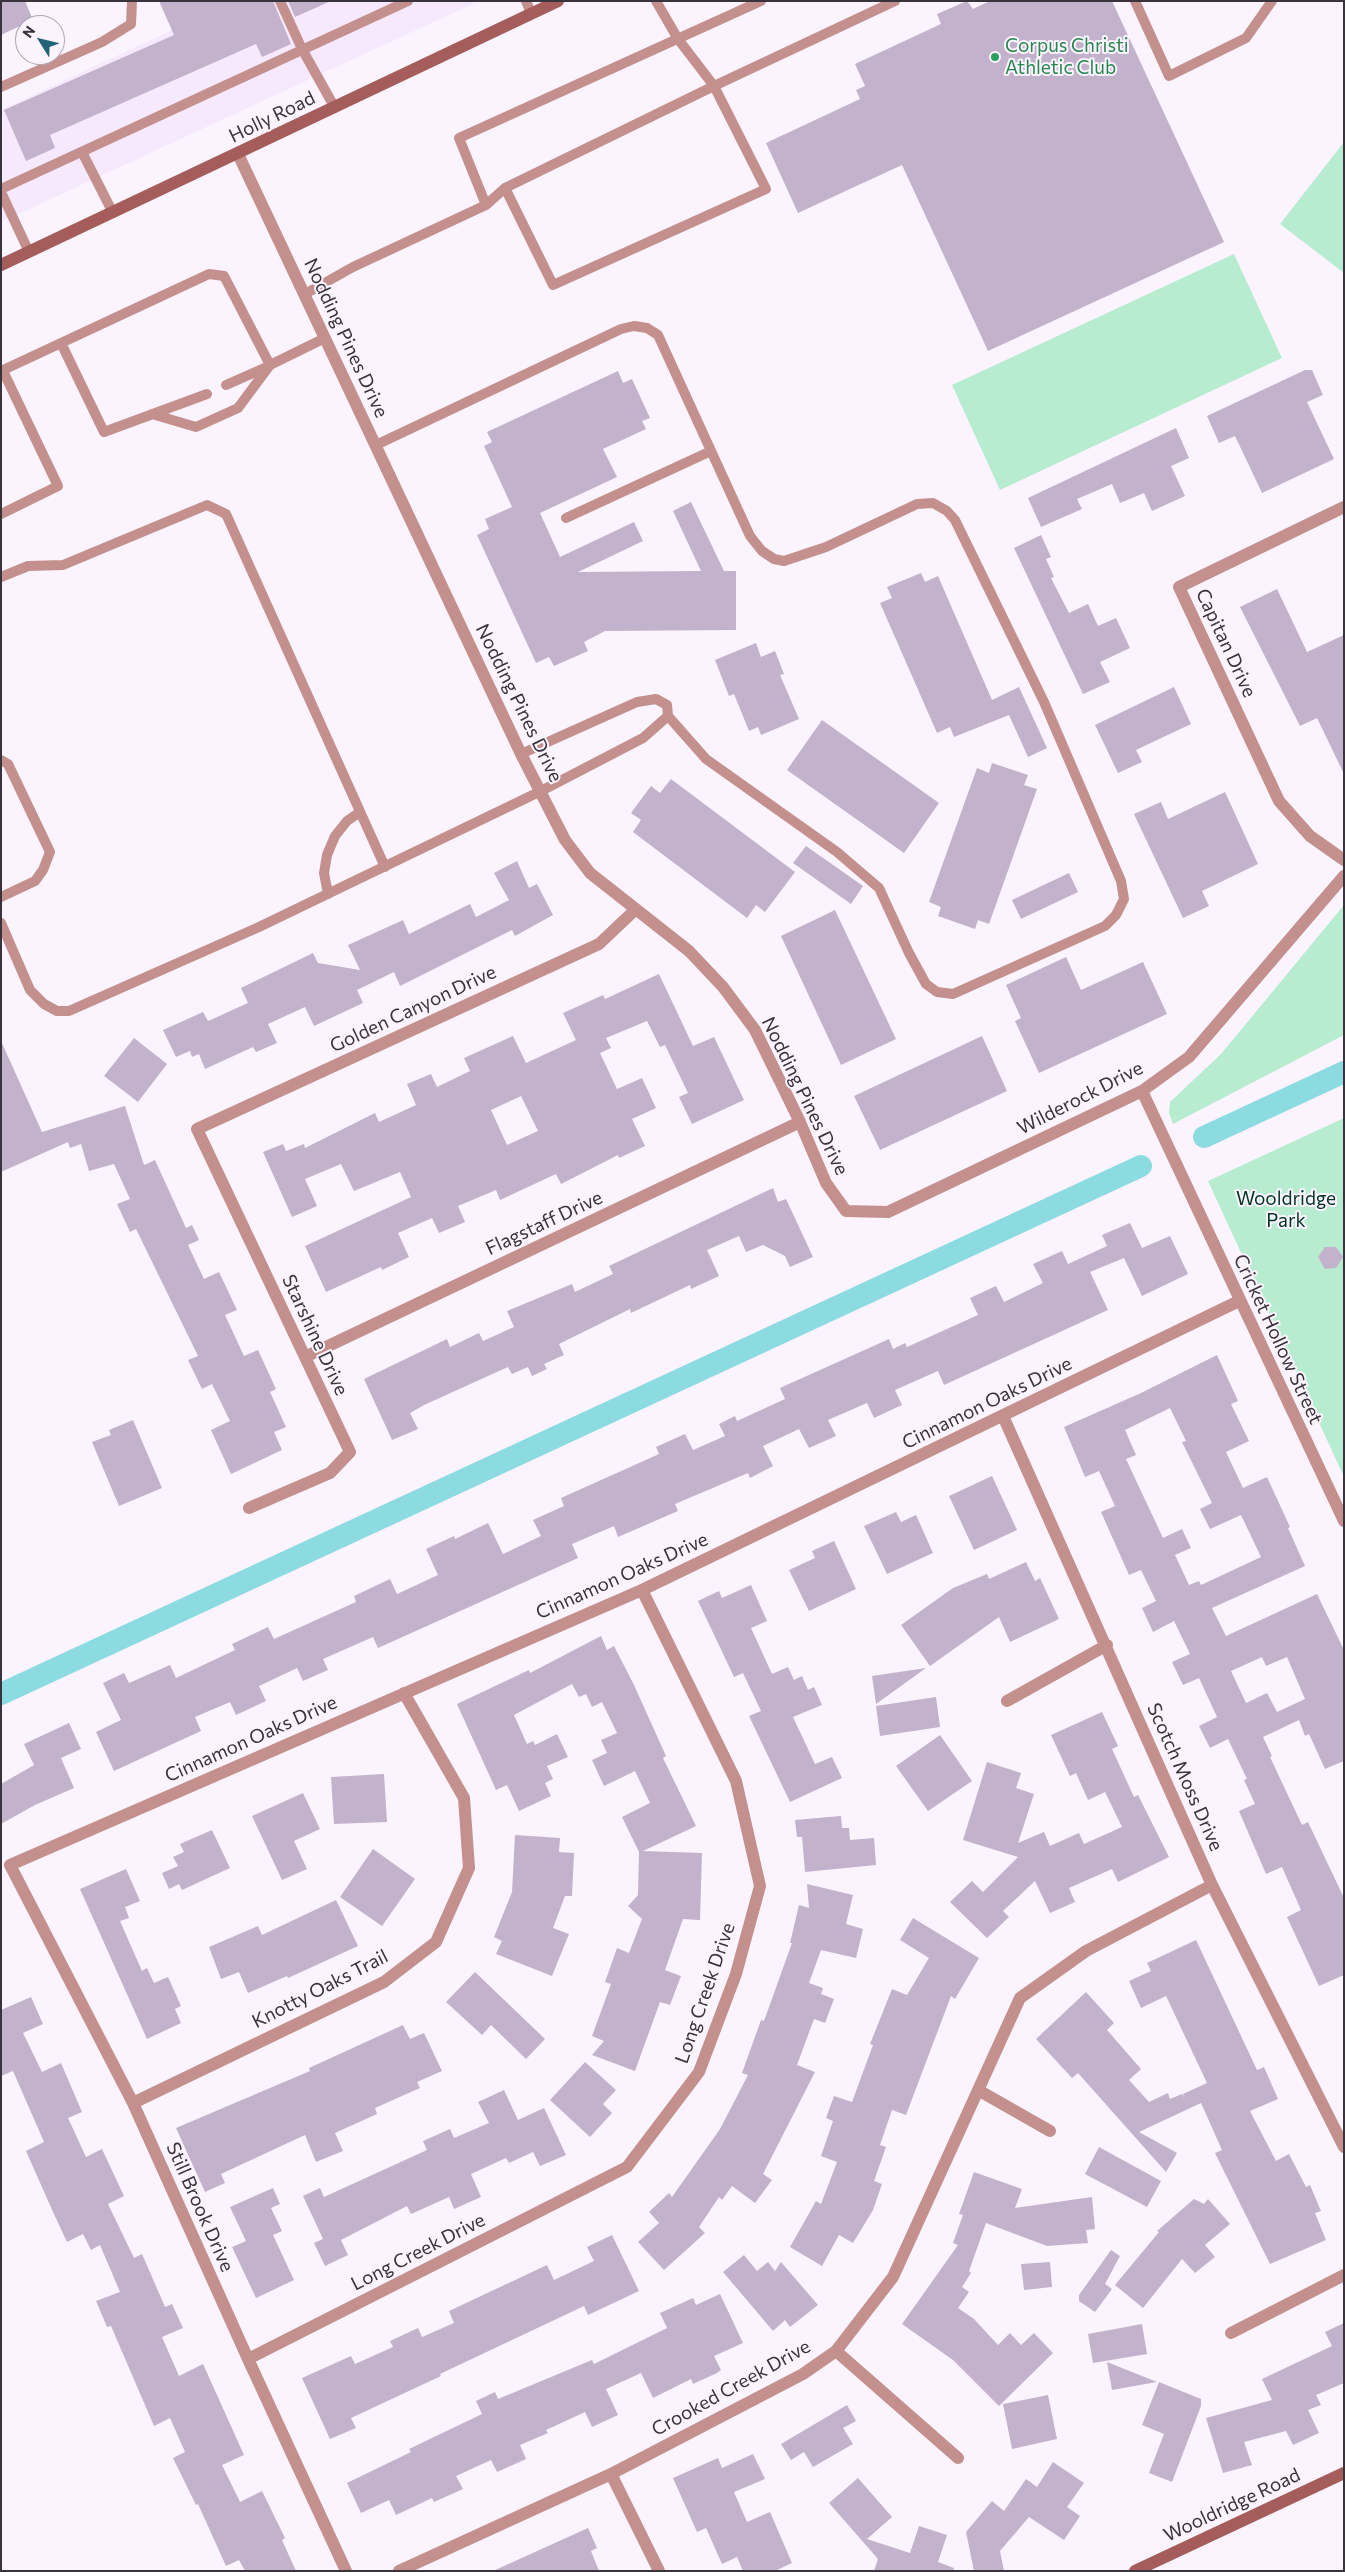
<!DOCTYPE html>
<style>
body{margin:0}
#map{position:relative;width:1345px;height:2572px;overflow:hidden;background:#fbf4fe;font-family:Commissioner,sans-serif}
canvas{display:block}
.frame{position:absolute;inset:0;border:2px solid #39333d;pointer-events:none}
.north{position:absolute;left:15px;top:15px;width:50px;height:50px;box-sizing:border-box;background:#fbf4fe;border:1px solid #ada7b1;border-radius:50%;rotate:306deg;font-size:14px;font-weight:700;line-height:20px;text-align:center;color:#39333d}
.north::after{content:'';display:block;margin:auto;width:18px;height:22px;background:#216477;clip-path:polygon(50% 0,100% 100%,50% 72%,0 100%)}
</style>
<div id="map">
<canvas width="1345" height="2572"></canvas>
<div class="frame"></div>
<div class="north">N</div>
</div>
<script>
const ctx = document.querySelector('canvas').getContext('2d');
ctx.lineJoin = 'round';
function fill(path, color) { ctx.fillStyle = color; ctx.fill(path, 'evenodd'); }
const shape = rows => new Path2D(rows.map(r => 'M' + r).join(''));
function strokePath(path, color, width, dash) { ctx.strokeStyle = color; ctx.lineWidth = width; ctx.lineCap = dash ? 'butt' : 'round'; ctx.setLineDash(dash || []); ctx.stroke(path); }
function drawText(font, color, halo, rows, align = 'center') {
  ctx.font = font + ' Commissioner,sans-serif'; ctx.lineWidth = 4; ctx.setLineDash([]); ctx.textBaseline = 'middle'; ctx.strokeStyle = halo; ctx.fillStyle = color; for (const [text, x, y, turn = 0] of rows) {
    ctx.save(); ctx.translate(x, y); ctx.rotate((+turn || 0) * Math.PI / 180); ctx.textAlign = isNaN(turn) ? turn : align; if (halo) ctx.strokeText(text, 0, 0); ctx.fillText(text, 0, 0); ctx.restore();
  }
}
fill(shape([
 [234,1,479,1,1,222,1,110]
]), '#f6e9fd');
fill(shape([
 [1344,142,1344,273,1280,224],
 [1234,254,1282,358,1000,490,952,385],
 [1344,905,1344,1035,1173,1124,1169,1113,1170,1102,1221,1054],
 [1344,1118,1344,1477,1208,1181]
]), '#b8ecd1');
strokePath(shape([
 [1204,1137,1344,1072],
 [1,1694,1141,1166]
]), '#8cdbe0', 22);
fill(shape([
 [1,1,25,1,33,20,1,35],
 [159,1,273,1,291,44,262,57,256,44,50,135,55,148,26,161,4,110,174,35],
 [288,1,331,1,295,17],
 [967,1,973,9,990,1,1112,1,1224,242,988,351,902,165,798,213,766,143,860,99,856,90,865,86,855,64,941,24,937,14],
 [1305,370,1312,370,1323,395,1307,402,1334,459,1262,493,1235,436,1219,443,1207,416],
 [618,371,623,383,632,379,650,418,642,421,646,429,603,449,617,477,540,513,560,557,634,522,643,541,578,572,701,571,673,511,691,502,724,571,736,571,736,630,605,631,584,642,588,651,554,666,549,657,536,663,477,535,489,529,485,519,512,507,484,446,492,442,487,432],
 [1176,428,1189,458,1171,466,1185,496,1152,511,1144,493,1120,503,1112,484,1077,499,1082,509,1041,527,1028,498],
 [1041,535,1051,557,1046,559,1054,577,1051,578,1069,613,1088,604,1098,626,1116,618,1130,648,1100,662,1110,682,1083,694,1014,548],
 [921,573,925,582,938,576,992,700,1019,687,1047,748,1028,757,1009,715,954,737,950,727,937,733,880,603,892,598,887,587],
 [1277,589,1307,652,1344,635,1344,774,1317,718,1300,726,1240,607],
 [756,643,761,657,775,651,784,674,780,675,799,719,761,735,758,727,749,731,734,694,729,696,715,660],
 [1174,687,1191,724,1136,750,1142,762,1118,773,1095,725],
 [822,720,939,803,904,853,787,770],
 [992,763,1028,775,1024,785,1037,789,989,924,978,920,975,929,938,916,941,907,929,902,977,768,989,773],
 [671,779,795,872,765,912,756,905,747,918,633,832,641,820,631,813,651,786,660,793],
 [1225,792,1258,864,1202,891,1209,906,1183,918,1134,814,1161,802,1168,819],
 [806,846,863,886,851,904,793,863],
 [517,861,529,888,537,884,553,915,515,936,512,930,400,986,394,972,357,990,363,1003,314,1026,305,1007,268,1024,277,1043,256,1052,253,1047,205,1069,199,1054,192,1057,190,1051,176,1057,163,1030,203,1012,208,1021,248,1003,241,988,313,953,318,963,360,970,348,945,403,920,409,934,470,904,476,917,509,900,494,873],
 [1069,873,1078,892,1021,919,1012,900],
 [835,910,896,1039,841,1065,781,936],
 [1066,957,1081,990,1143,962,1167,1014,1039,1073,1015,1021,1021,1018,1006,985],
 [659,974,693,1046,714,1037,744,1100,692,1124,679,1097,688,1093,665,1045,660,1047,647,1021,606,1038,611,1048,600,1053,617,1089,642,1078,656,1108,632,1119,645,1146,619,1158,618,1155,561,1184,556,1174,500,1200,496,1190,458,1206,465,1222,439,1233,432,1218,398,1233,409,1257,382,1270,381,1267,326,1292,305,1246,411,1197,400,1172,354,1191,341,1164,305,1179,317,1206,292,1217,263,1152,283,1144,286,1151,304,1144,305,1148,375,1113,379,1122,416,1105,407,1084,431,1074,437,1087,470,1071,464,1058,513,1036,526,1063,576,1040,563,1013,603,995,605,999],
 [521,1096,538,1131,507,1145,491,1110],
 [982,1036,1007,1091,880,1150,854,1096],
 [134,1038,167,1064,138,1102,104,1076],
 [1,1041,42,1132,125,1106,144,1165,155,1160,186,1228,192,1225,199,1240,188,1245,204,1279,219,1272,237,1310,225,1315,244,1356,258,1350,276,1389,270,1392,286,1427,274,1432,282,1450,231,1474,211,1430,230,1421,212,1384,202,1389,188,1360,198,1356,136,1229,130,1232,117,1204,130,1199,114,1164,89,1171,81,1144,70,1148,68,1142,1,1172],
 [773,1188,778,1202,786,1199,813,1257,790,1267,785,1256,763,1245,746,1252,739,1236,707,1250,719,1276,691,1289,690,1285,631,1313,630,1309,559,1344,564,1355,544,1364,547,1369,532,1376,528,1367,512,1374,508,1367,424,1405,410,1413,418,1429,392,1440,364,1379,447,1339,450,1347,479,1333,483,1341,514,1327,507,1311,572,1284,575,1292,613,1274,609,1266],
 [1130,1223,1142,1248,1170,1236,1188,1274,1142,1296,1124,1258,1090,1272,1108,1310,944,1385,938,1371,895,1390,902,1405,874,1418,867,1403,828,1420,836,1436,809,1448,799,1429,763,1446,773,1466,750,1478,748,1473,675,1504,678,1511,618,1537,614,1526,572,1544,578,1558,378,1648,373,1637,323,1659,328,1670,303,1681,297,1668,259,1686,266,1701,236,1715,230,1702,195,1717,201,1731,114,1771,96,1732,121,1720,103,1683,124,1673,129,1683,170,1665,176,1678,235,1650,232,1644,268,1627,274,1639,356,1602,354,1596,390,1579,397,1594,438,1575,426,1549,454,1536,455,1539,488,1523,503,1554,541,1536,533,1520,564,1506,561,1498,659,1454,656,1447,685,1434,693,1450,725,1436,719,1424,735,1416,737,1421,785,1399,780,1388,889,1339,893,1349,905,1343,907,1347,978,1315,970,1298,996,1286,1004,1302,1043,1283,1033,1264,1062,1251,1068,1264,1107,1246,1102,1235],
 [1325,1247,1336,1247,1343,1257,1336,1268,1325,1269,1318,1257],
 [1217,1355,1238,1401,1231,1404,1249,1441,1226,1452,1243,1488,1267,1477,1290,1527,1288,1528,1305,1566,1212,1608,1226,1636,1317,1594,1344,1650,1344,1761,1325,1769,1309,1734,1305,1736,1299,1720,1263,1737,1272,1756,1270,1757,1302,1825,1308,1822,1344,1898,1344,1975,1319,1986,1287,1917,1301,1910,1282,1867,1266,1874,1239,1811,1255,1804,1244,1780,1247,1779,1228,1739,1210,1748,1199,1726,1217,1717,1199,1678,1183,1685,1172,1662,1190,1654,1174,1621,1153,1632,1142,1608,1156,1601,1141,1570,1129,1575,1101,1512,1115,1506,1099,1471,1085,1477,1064,1427,1141,1393],
 [1170,1408,1186,1441,1182,1442,1212,1503,1200,1509,1210,1529,1241,1515,1261,1557,1201,1585,1199,1581,1189,1585,1175,1555,1191,1548,1182,1529,1163,1538,1126,1459,1136,1455,1125,1430],
 [1262,1657,1266,1666,1287,1657,1305,1699,1277,1712,1267,1693,1246,1703,1231,1671],
 [133,1420,162,1488,119,1506,92,1442,111,1435,109,1430],
 [992,1476,1017,1530,974,1550,949,1496],
 [896,1512,901,1522,916,1515,933,1553,887,1574,864,1526],
 [834,1541,856,1589,809,1611,789,1570,815,1558,812,1551],
 [1026,1562,1035,1581,1040,1578,1059,1619,1010,1642,999,1617,930,1666,901,1625,953,1588,987,1574,989,1579],
 [751,1585,767,1621,751,1628,772,1674,788,1667,794,1680,802,1676,808,1690,814,1687,822,1705,793,1717,815,1764,832,1757,842,1778,790,1802,749,1716,761,1711,743,1673,734,1677,698,1601,719,1591,722,1598],
 [601,1636,607,1650,614,1646,634,1685,666,1756,663,1758,696,1826,643,1851,702,1853,700,1920,683,1919,665,1970,681,1976,670,2005,660,2002,635,2071,592,2055,604,2041,592,2036,611,1984,605,1982,617,1948,629,1953,642,1919,628,1906,638,1895,639,1852,622,1817,650,1803,635,1771,604,1786,592,1760,607,1753,601,1740,617,1733,602,1702,592,1707,586,1694,579,1697,572,1684,514,1715,527,1744,533,1741,535,1745,557,1734,568,1757,547,1766,553,1779,545,1783,551,1796,519,1811,507,1785,496,1790,457,1704,529,1670,530,1673],
 [926,1668,876,1704,872,1676],
 [936,1697,940,1727,880,1736,876,1706],
 [1102,1712,1118,1746,1112,1749,1134,1797,1138,1795,1169,1857,1118,1882,1112,1869,1069,1888,1075,1902,1050,1913,1035,1881,1003,1911,1009,1917,987,1938,950,1902,972,1881,983,1892,1018,1857,963,1840,987,1762,1021,1773,1016,1788,1034,1794,1018,1843,1044,1832,1050,1846,1079,1833,1084,1844,1122,1827,1105,1792,1088,1800,1076,1773,1070,1776,1051,1735],
 [69,1723,81,1749,61,1758,74,1788,35,1805,1,1824,1,1784,34,1765,24,1744],
 [940,1735,972,1781,928,1811,896,1766],
 [384,1774,387,1822,334,1824,331,1777],
 [303,1793,320,1829,294,1841,307,1869,282,1880,252,1816],
 [841,1816,842,1828,849,1828,850,1840,874,1838,876,1865,805,1872,802,1837,797,1837,795,1820],
 [212,1830,230,1868,182,1890,179,1884,169,1889,162,1873,178,1866,173,1857,184,1852,180,1844],
 [515,1835,560,1838,559,1852,574,1853,572,1896,565,1896,553,1928,569,1934,552,1976,496,1954,502,1941,494,1937,512,1892],
 [373,1849,415,1879,382,1926,340,1897],
 [126,1869,140,1901,125,1907,129,1918,120,1921,142,1971,147,1968,154,1983,168,1977,181,2006,175,2009,181,2023,147,2039,80,1889],
 [807,1884,853,1895,846,1924,863,1929,856,1958,821,1950,809,1983,823,1988,821,1994,834,1999,825,2023,814,2019,797,2065,815,2072,763,2174,772,2180,755,2203,732,2186,722,2200,719,2197,699,2227,705,2233,664,2270,638,2242,659,2223,649,2212,669,2193,672,2197,720,2129,748,2075,742,2073,761,2020,764,2021,792,1943,790,1943,799,1905,809,1908],
 [336,1900,358,1946,288,1978,287,1976,248,1993,239,1972,221,1979,209,1947,258,1926,262,1935],
 [913,1918,979,1958,955,1999,951,1996,906,2115,892,2110,880,2145,886,2147,874,2181,882,2184,873,2210,853,2243,839,2235,822,2266,790,2247,816,2201,821,2204,837,2162,821,2156,833,2121,826,2118,834,2096,852,2102,873,2045,870,2044,892,1989,907,1995,929,1958,900,1940],
 [1196,1940,1257,2070,1264,2067,1278,2099,1250,2111,1276,2161,1289,2154,1306,2187,1310,2185,1321,2211,1315,2213,1326,2240,1270,2264,1215,2153,1222,2150,1201,2103,1139,2132,1177,2153,1166,2172,1078,2073,1072,2078,1036,2039,1086,1992,1114,2023,1107,2030,1141,2069,1129,2080,1149,2102,1168,2093,1170,2099,1182,2094,1184,2097,1183,2094,1207,2083,1166,1996,1141,2008,1129,1981,1151,1971,1147,1963],
 [475,1972,545,2039,526,2059,491,2025,482,2035,446,2002],
 [31,1997,43,2024,23,2033,42,2072,61,2063,82,2112,68,2118,86,2157,102,2149,124,2196,108,2204,134,2258,142,2254,165,2307,172,2304,183,2328,162,2337,179,2376,203,2364,244,2455,222,2465,240,2502,262,2491,285,2538,282,2540,296,2571,245,2571,239,2560,226,2566,198,2504,196,2505,173,2458,185,2452,170,2418,154,2426,111,2326,107,2327,96,2301,120,2292,100,2245,91,2250,83,2234,67,2242,53,2212,26,2151,44,2142,13,2071,1,2076,1,2010],
 [403,2025,410,2039,424,2033,442,2071,417,2082,420,2088,375,2108,377,2114,335,2133,343,2151,316,2162,305,2135,221,2174,225,2183,205,2192,176,2128,310,2071,309,2068],
 [585,2062,616,2090,603,2104,612,2113,590,2137,550,2100],
 [504,2090,518,2120,544,2108,566,2155,540,2166,533,2152,509,2163,506,2158,471,2174,481,2197,454,2209,449,2197,411,2214,407,2206,341,2240,348,2255,325,2266,314,2243,323,2239,303,2196,320,2188,324,2197,427,2150,423,2141,450,2129,454,2138,489,2123,478,2102],
 [1099,2147,1161,2181,1147,2207,1085,2174],
 [974,2172,1022,2189,1015,2208,1092,2197,1095,2229,1086,2230,1088,2243,1047,2246,986,2223,969,2271,971,2273,962,2287,969,2292,958,2308,974,2319,998,2345,1010,2333,1021,2345,1034,2333,1053,2353,999,2406,953,2360,902,2324,958,2245,953,2243,963,2215,959,2214],
 [273,2188,280,2204,271,2208,282,2231,273,2235,294,2280,256,2298,232,2247,246,2241,230,2207],
 [1194,2199,1204,2204,1208,2199,1230,2224,1205,2245,1215,2257,1195,2273,1182,2259,1143,2308,1115,2285,1159,2232,1157,2231],
 [612,2235,639,2291,588,2315,584,2306,440,2374,441,2376,351,2418,356,2428,330,2439,302,2378,351,2356,355,2364,393,2347,390,2341,418,2328,422,2337,454,2323,449,2311,547,2265,554,2280,594,2261,587,2247],
 [1111,2250,1120,2256,1105,2284,1112,2289,1095,2312,1079,2301,1079,2295],
 [744,2255,757,2271,768,2262,775,2271,781,2262,818,2305,790,2327,785,2320,773,2331,723,2272],
 [1050,2262,1052,2287,1024,2290,1021,2264],
 [720,2294,743,2343,714,2356,721,2370,717,2373,693,2384,691,2379,653,2398,641,2373,606,2389,618,2415,592,2427,585,2412,546,2430,548,2433,520,2445,526,2459,497,2472,491,2460,456,2476,463,2489,434,2502,432,2498,396,2515,389,2500,361,2513,347,2483,411,2452,409,2449,482,2414,476,2401,495,2392,498,2399,592,2360,594,2364,667,2328,660,2313,693,2298,696,2305],
 [1344,2323,1344,2383,1316,2395,1321,2405,1308,2410,1319,2433,1293,2445,1286,2431,1244,2442,1252,2465,1223,2473,1206,2418,1272,2400,1262,2379,1332,2346,1325,2332],
 [1142,2324,1147,2354,1093,2363,1088,2334],
 [1107,2362,1157,2382,1112,2390],
 [1159,2382,1201,2399,1201,2406,1172,2482,1149,2473,1164,2434,1142,2425],
 [1048,2395,1057,2439,1012,2449,1003,2404],
 [847,2405,856,2421,843,2428,853,2444,813,2467,804,2452,791,2460,781,2444],
 [753,2454,765,2479,734,2492,747,2522,770,2512,792,2563,775,2571,743,2571,737,2557,722,2564,706,2528,697,2532,673,2478,718,2458,722,2468],
 [1053,2462,1084,2483,1067,2507,1080,2516,1064,2540,1029,2517,1000,2551,1004,2571,974,2571,966,2532,992,2501,1004,2511,1026,2479,1037,2487],
 [858,2478,892,2517,867,2539,910,2553,919,2526,947,2535,938,2562,954,2568,953,2571,874,2571,878,2559,829,2503],
 [588,2528,597,2548,591,2551,599,2571,493,2571]
]), '#c2b2cb');
strokePath(shape([
 [280,1,302,49,335,108],
 [526,1,531,13],
 [1135,1,1169,76,1246,38,1272,1],
 [1,87,102,42,131,24,132,1],
 [82,152,113,213],
 [505,188,553,285,766,189,714,86,895,1],
 [1,189,408,1],
 [1,192,29,252],
 [486,205,459,138,761,1],
 [305,294,353,267,486,205,505,188,714,86,678,39,656,1],
 [61,343,104,432,207,394],
 [1,371,209,274,224,276,270,365,325,338],
 [226,385,269,366],
 [152,414,196,427,238,408,270,365],
 [376,445,621,329,634,326,647,328,658,335,750,536,762,551,774,559,784,561,826,547,917,504,933,503,947,511,955,520,1044,702,1121,881,1124,899,1116,915,1105,926,953,994,937,992,926,984,909,953,879,888,837,852,706,759,668,716,667,705,656,699,637,702,521,754],
 [1,514,58,486,3,371],
 [566,518,711,451],
 [1,577,28,566,63,565,207,505,226,514,385,867],
 [1,760,8,764,50,852,43,870,35,881,1,897],
 [328,894,324,873,327,855,335,836,347,821,360,812],
 [1,923,30,990,44,1004,57,1011,69,1011,259,927,541,791,643,738,668,716]
]), '#c3908d', 10);
strokePath(shape([
 [238,154,521,754,565,840,590,873,689,951,723,987,755,1030,800,1122,826,1183,846,1211,888,1212,1142,1091,1189,1057,1344,876],
 [1344,507,1179,587,1279,801,1310,836,1344,860],
 [1142,1091,1344,1521],
 [305,1357,800,1122],
 [1003,1416,1212,1885,1344,2147],
 [249,1508,330,1473,350,1452,197,1129,599,944,635,910],
 [1007,1701,1107,1645],
 [978,2090,1050,2131],
 [133,2103,384,1982,436,1942,469,1868,464,1798,404,1693],
 [1231,2333,1344,2275],
 [836,2351,958,2458],
 [248,2359,627,2167,699,2072,736,1974,760,1886,736,1781,642,1590],
 [611,2474,659,2571],
 [346,2571,248,2359,133,2103,10,1865,642,1590,1239,1301],
 [399,2571,611,2474,803,2374,836,2351,893,2277,1020,1998,1086,1951,1212,1885]
]), '#c3908d', 12);
strokePath(shape([
 [1,265,558,1],
 [1135,2571,1344,2473]
]), '#a55d5b', 12);
for (const [x, y, r, color] of [
 [995,57,5,"#2e9e5b"]
]) { const dot = new Path2D(); dot.arc(x, y, r, 0, 2 * Math.PI); ctx.fillStyle = color; ctx.fill(dot); strokePath(dot, '#fbf4fe', 2); }
drawText('19px', '#27864d', '#fbf4fe', [
 ["Corpus Christi",1005,46],
 ["Athletic Club",1005,68]
], 'left');
drawText('19px', '#39333d', '#fbf4fe', [
 ["Holly Road",272,117,-26],
 ["Nodding Pines Drive",346,338,65],
 ["Capitan Drive",1226,643,65],
 ["Nodding Pines Drive",519,703,64],
 ["Golden Canyon Drive",413,1009,-25],
 ["Nodding Pines Drive",805,1096,64],
 ["Wilderock Drive",1080,1098,-27],
 ["Flagstaff Drive",544,1223,-25],
 ["Starshine Drive",315,1335,65],
 ["Cricket Hollow Street",1278,1339,65],
 ["Cinnamon Oaks Drive",987,1403,-26],
 ["Cinnamon Oaks Drive",622,1576,-24],
 ["Cinnamon Oaks Drive",251,1739,-24],
 ["Scotch Moss Drive",1185,1777,66],
 ["Knotty Oaks Trail",320,1989,-27],
 ["Long Creek Drive",705,1993,-71],
 ["Still Brook Drive",200,2207,66],
 ["Long Creek Drive",418,2252,-27],
 ["Crooked Creek Drive",731,2388,-29],
 ["Wooldridge Road",1232,2505,-25]
]);
drawText('19px', '#003421', '#fbf4fe', [
 ["Wooldridge",1286,1199],
 ["Park",1286,1221]
]);
</script>
